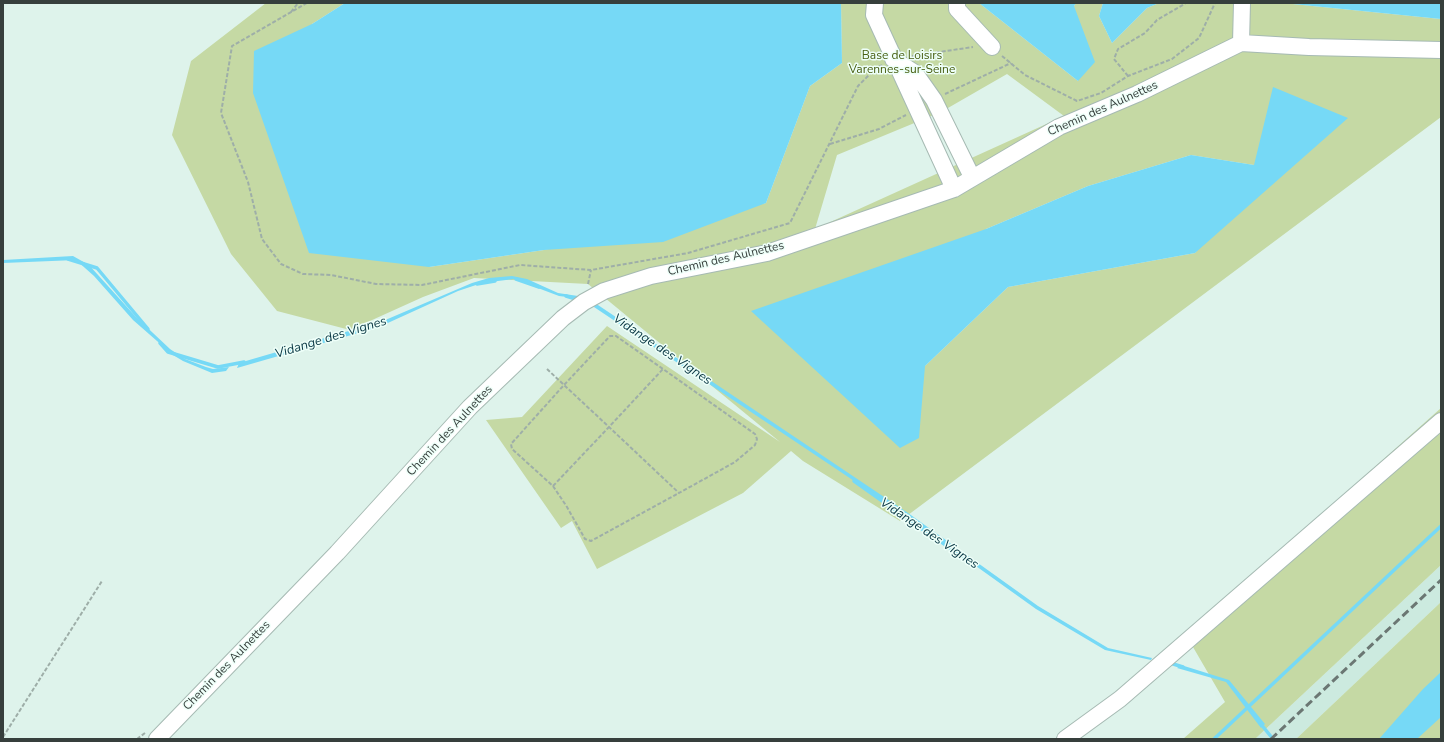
<!DOCTYPE html>
<style>
body{margin:0}
#map{position:relative;width:1444px;height:742px;overflow:hidden;background:#def3eb;font-family:"Nunito Sans",sans-serif}
canvas{display:block}
.frame{position:absolute;inset:0;border:4px solid #363f3c;pointer-events:none}
</style>
<div id="map">
<canvas width="1444" height="742"></canvas>
<div class="frame"></div>
</div>
<script>
const ctx = document.querySelector('canvas').getContext('2d');
ctx.lineJoin = 'round';
function fill(path, color) { ctx.fillStyle = color; ctx.fill(path, 'evenodd'); }
const shape = rows => new Path2D(rows.map(r => 'M' + r).join(''));
function strokePath(path, color, width, dash) { ctx.strokeStyle = color; ctx.lineWidth = width; ctx.lineCap = dash ? 'butt' : 'round'; ctx.setLineDash(dash || []); ctx.stroke(path); }
function drawText(font, color, halo, rows, align = 'center') {
  ctx.font = font + ' "Nunito Sans",sans-serif'; ctx.lineWidth = 3; ctx.setLineDash([]); ctx.textBaseline = 'middle'; ctx.strokeStyle = halo; ctx.fillStyle = color; for (const [text, x, y, turn = 0] of rows) {
    ctx.save(); ctx.translate(x, y); ctx.rotate((+turn || 0) * Math.PI / 180); ctx.textAlign = isNaN(turn) ? turn : align; if (halo) ctx.strokeText(text, 0, 0); ctx.fillText(text, 0, 0); ctx.restore();
  }
}
fill(shape([
 [1441,565,1441,602,1296,739,1255,739]
]), '#cceadf');
fill(shape([
 [266,3,345,3,312,24,429,267,544,250,766,203,810,86,842,63,841,3,979,3,1078,81,1074,6,1076,3,1103,3,1099,16,1112,43,1147,8,1159,3,1283,3,1441,19,1441,117,900,521,803,461,791,451,743,493,597,569,572,521,561,528,486,420,522,417,607,326,780,442,588,284,474,278,423,297,350,330,277,311,231,254,172,135,191,61],
 [1007,74,1064,116,815,229,837,155,941,112],
 [1191,155,1254,165,1195,253,1008,287,925,366,986,229,1088,186],
 [1441,408,1441,565,1255,739,1183,739,1225,702,1186,635],
 [1441,602,1441,739,1296,739]
]), '#c5d9a4');
fill(shape([
 [345,3,841,3,842,63,810,86,766,203,663,242,544,250,429,267,309,253,253,93,254,51,312,24],
 [979,3,1076,3,1074,6,1095,62,1078,81],
 [1103,3,1159,3,1147,8,1112,43,1099,16],
 [1283,3,1441,3,1441,19],
 [1273,87,1348,118,1195,253,1008,287,925,366,919,438,900,448,751,311,986,229,1088,186,1191,155,1254,165],
 [73,256,89,265,136,317,170,349,185,359,206,367,213,369,229,367,226,371,212,373,183,361,173,355,133,320,94,276,76,260,3,263,3,260],
 [512,276,527,279,558,293,578,296,576,298,559,296,514,279,482,283,458,291,379,327,237,368,239,363,383,321,472,283,489,278],
 [592,301,908,513,1038,606,1108,648,1152,658,1151,660,1105,650,1036,609,913,521,914,519,911,519,588,303],
 [1181,665,1229,680,1265,724,1261,728,1226,682,1177,668],
 [1441,672,1441,717,1417,739,1379,739,1423,689]
]), '#76d9f6');
strokePath(shape([
 [68,259,97,268,148,329],
 [516,279,539,287],
 [477,284,495,281],
 [566,296,579,300],
 [160,343,168,352,218,367,244,362],
 [854,481,919,527,974,564],
 [1170,663,1183,667],
 [1260,723,1273,739],
 [1214,739,1441,526]
]), '#76d9f6', 3.5);
const minor = shape([
 [875,3,874,15,954,189],
 [957,3,957,9,992,47],
 [1241,43,1242,3],
 [893,59,915,73,934,100,972,177],
 [157,739,337,553,470,407,563,318,584,302,604,291,651,276,767,253,954,189,1059,127,1137,94,1241,43,1309,47,1441,50],
 [1065,739,1120,699,1441,421]
]);
strokePath(minor, '#a6bab3', 18);
strokePath(shape([
 [307,3,232,46,221,113,248,182,262,239,281,264,303,274,331,275,376,284,422,285,520,265,591,270,688,253,790,223,858,86,875,69,882,65],
 [291,12,298,3],
 [912,56,973,47],
 [1002,56,1025,75,1077,101,1101,93,1128,76,1172,59,1199,38,1215,3],
 [1128,76,1114,59,1118,49,1145,33,1157,20,1186,3],
 [945,94,1011,63],
 [830,144,879,129,906,115],
 [588,284,591,270],
 [547,369,564,385,609,427,679,493,735,462,755,445,757,439,755,434,663,369,616,336,610,336,564,385,511,444,512,449,553,486,609,427,663,369],
 [553,486,567,507,585,539,591,541,679,493],
 [3,737,102,581],
 [137,739,145,733]
]), '#9eaea8', 2, [4, 2]);
strokePath(minor, '#fff', 16);
strokePath(shape([
 [1271,739,1441,580]
]), '#6b7773', 3, [8, 4]);
drawText('12px', '#485f11', '#eefff9', [
 ["Base de Loisirs",902,56],
 ["Varennes-sur-Seine",902,70]
]);
drawText('12px', '#363f3c', '#eefff9', [
 ["Chemin des Aulnettes",1103,109,-24],
 ["Chemin des Aulnettes",726,259,-13],
 ["Chemin des Aulnettes",450,431,-47],
 ["Chemin des Aulnettes",227,666,-46]
]);
drawText('italic 13px', '#093844', '#eefff9', [
 ["Vidange des Vignes",331,338,-17],
 ["Vidange des Vignes",662,350,34],
 ["Vidange des Vignes",929,534,34]
]);
</script>
